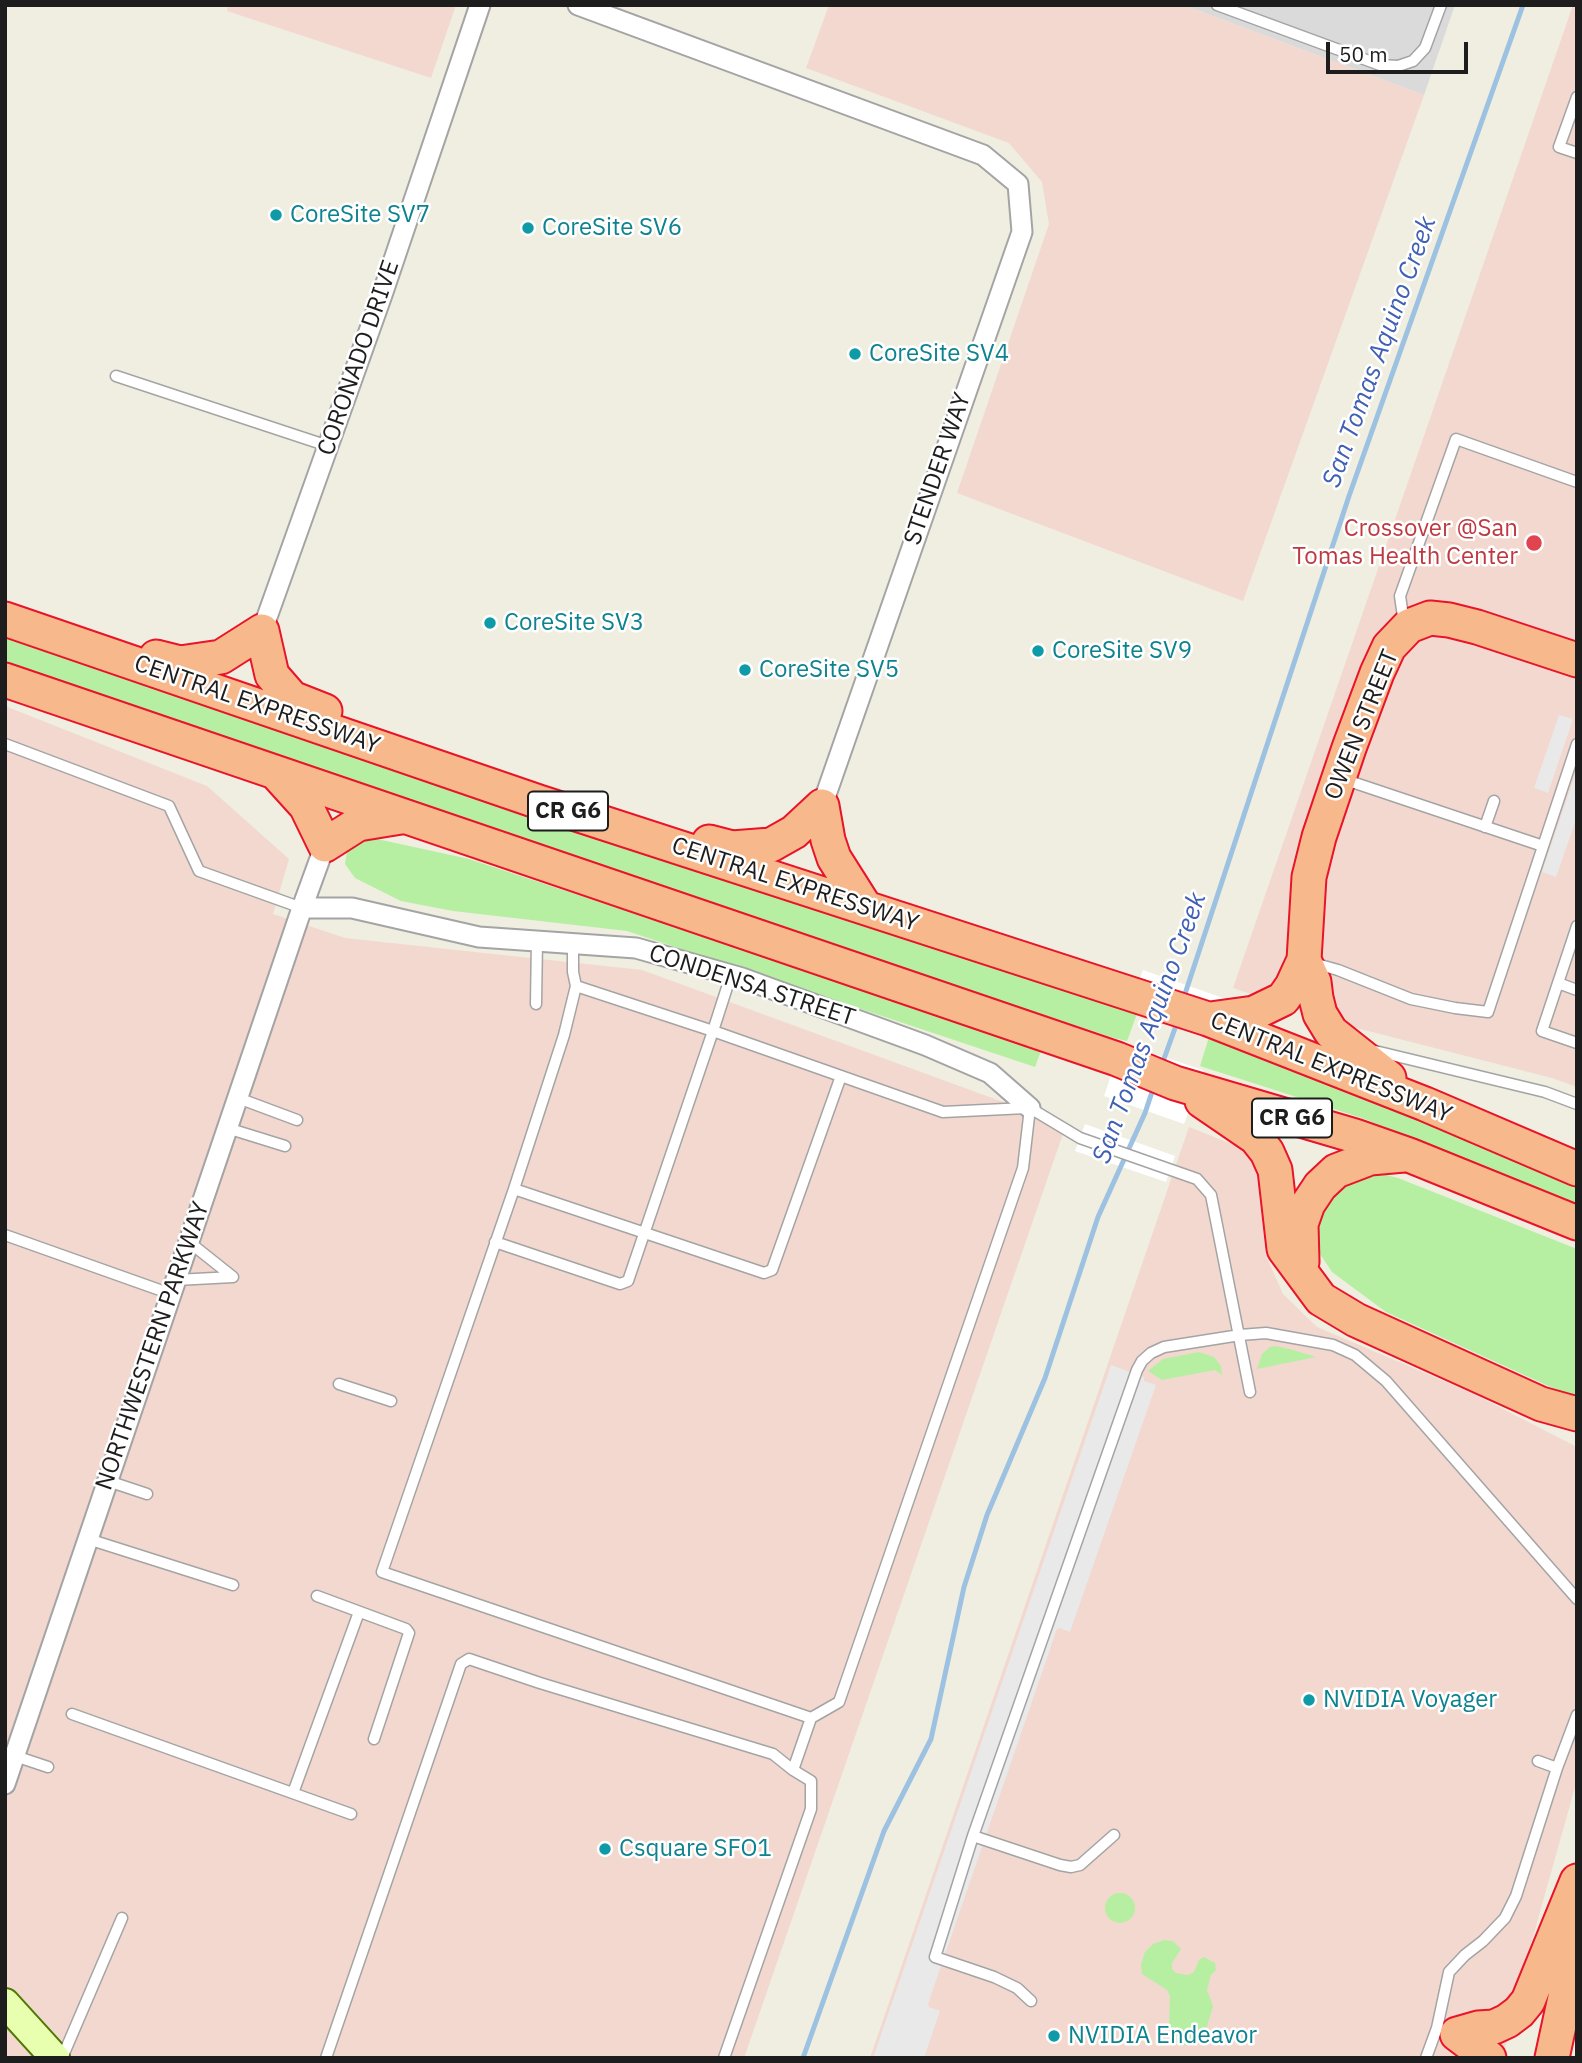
<!DOCTYPE html>
<style>
body{margin:0}
#map{position:relative;width:1582px;height:2063px;overflow:hidden;background:#efeee1;font-family:"IBM Plex Sans",sans-serif}
canvas{display:block}
.frame{position:absolute;inset:0;border:7px solid #1d1d1d;pointer-events:none}
.scale{position:absolute;left:1326px;top:42px;width:142px;height:32px;box-sizing:border-box;border:4px solid #1d1d1d;border-top:0;padding-left:9px;font-size:21px;line-height:24px;white-space:nowrap;color:#1d1d1d;-webkit-text-stroke:5px #fff;paint-order:stroke}
</style>
<div id="map">
<canvas width="1582" height="2063"></canvas>
<div class="frame"></div>
<div class="scale">50 m</div>
</div>
<script>
const ctx = document.querySelector('canvas').getContext('2d');
ctx.lineJoin = 'round';
function fill(path, color) { ctx.fillStyle = color; ctx.fill(path, 'evenodd'); }
const shape = rows => new Path2D(rows.map(r => 'M' + r).join(''));
function strokePath(path, color, width, dash) { ctx.strokeStyle = color; ctx.lineWidth = width; ctx.lineCap = dash ? 'butt' : 'round'; ctx.setLineDash(dash || []); ctx.stroke(path); }
function drawText(font, color, halo, rows, align = 'center') {
  ctx.font = font + ' "IBM Plex Sans",sans-serif'; ctx.lineWidth = 5; ctx.setLineDash([]); ctx.textBaseline = 'middle'; ctx.strokeStyle = halo; ctx.fillStyle = color; for (const [text, x, y, turn = 0] of rows) {
    ctx.save(); ctx.translate(x, y); ctx.rotate((+turn || 0) * Math.PI / 180); ctx.textAlign = isNaN(turn) ? turn : align; if (halo) ctx.strokeText(text, 0, 0); ctx.fillText(text, 0, 0); ctx.restore();
  }
}
fill(shape([
 [1183,5,1455,5,1424,95]
]), '#dbdada');
fill(shape([
 [228,5,456,5,431,78,227,11],
 [829,5,1183,5,1424,95,1243,601,957,493,1049,224,1042,182,1009,143,806,68],
 [1573,5,1577,5,1577,1087,1552,1078,1341,1024,1233,988],
 [5,706,207,786,289,859,273,914,345,938,642,970,1066,1125,744,2058,5,2058],
 [1189,1127,1234,1145,1250,1157,1257,1175,1266,1256,1283,1294,1317,1327,1472,1393,1573,1445,1577,1449,1577,1780,1520,1983,1503,2058,870,2058]
]), '#f2d8cf');
fill(shape([
 [5,635,1138,1011,1127,1041,1114,1038,5,672],
 [368,837,469,859,1042,1048,1035,1067,627,931,453,911,401,901,355,878,345,864,348,846],
 [1209,1037,1577,1181,1577,1204,1362,1118,1200,1066],
 [1378,1173,1398,1178,1577,1249,1577,1399,1386,1312,1332,1272,1316,1248,1316,1214,1331,1192,1356,1176],
 [1275,1346,1290,1349,1316,1357,1257,1369,1262,1354,1270,1347],
 [1199,1352,1214,1357,1221,1366,1222,1375,1215,1370,1162,1380,1148,1371,1163,1359],
 '1105 1908a15 15 0 1 1 30 0a15 15 0 1 1-30 0Z',
 [1164,1940,1173,1941,1181,1949,1172,1963,1172,1969,1176,1973,1188,1975,1194,1972,1199,1960,1204,1957,1215,1963,1216,1970,1211,1975,1207,1990,1213,2006,1206,2030,1192,2044,1181,2046,1171,2039,1169,2028,1170,1996,1167,1990,1142,1974,1141,1964,1145,1952,1153,1944]
]), '#b6efa2');
fill(shape([
 [1559,715,1573,719,1548,793,1534,788],
 [1577,769,1577,817,1556,877,1542,872],
 [1111,1365,1144,1377,1144,1381,1156,1385,1070,1632,1060,1628,1057,1629,928,2004,929,2007,940,2011,924,2058,873,2058]
]), '#e9e9e9');
fill(shape([
 [1143,970,1229,1000,1217,1034,1131,1004],
 [1122,1043,1203,1070,1184,1124,1104,1096],
 [1085,1124,1175,1156,1166,1182,1075,1151]
]), '#fff');
strokePath(shape([
 [1183,1000,1349,496,1523,5],
 [1161,1067,1178,1020],
 [803,2058,884,1831,931,1739,964,1587,987,1515,1045,1378,1098,1217,1145,1113,1154,1086]
]), '#9dc2e1', 5);
const service = shape([
 [1217,5,1380,65,1398,66,1413,61,1425,48,1441,5],
 [1577,97,1559,147,1577,153],
 [116,376,328,446],
 [1404,623,1400,596,1456,439,1577,482],
 [5,744,169,806,199,871,302,908],
 [1343,779,1543,846],
 [1485,827,1494,801],
 [1577,926,1558,983,1577,990],
 [573,944,573,972,576,986,564,1035,514,1189,382,1572,811,1718],
 [1313,963,1338,970,1411,999,1455,1008,1488,1012,1577,744],
 [1558,983,1542,1031,1577,1043],
 [576,986,713,1031,731,975],
 [536,1004,537,940],
 [1371,1050,1545,1092,1577,1104],
 [238,1098,297,1120],
 [1030,1108,1080,1138,1197,1179,1211,1195,1250,1392],
 [227,1128,285,1146],
 [514,1189,764,1273,772,1270,841,1076],
 [5,1235,171,1294],
 [189,1242,233,1277],
 [495,1242,620,1284,628,1281,713,1031,943,1112,1026,1108],
 [176,1280,233,1277],
 [339,1384,391,1401],
 [108,1481,147,1494],
 [88,1539,233,1585],
 [317,1596,406,1629,409,1633,374,1739],
 [72,1714,351,1814],
 [15,1756,48,1767],
 [1538,1761,1557,1768],
 [293,1793,359,1612],
 [973,1836,1060,1865,1071,1867,1080,1865,1114,1835],
 [1031,2001,1017,1988,994,1977,935,1957,973,1836,1137,1370,1142,1361,1151,1353,1164,1347,1240,1335,1266,1333,1333,1345,1355,1355,1386,1381,1577,1599],
 [62,2058,122,1918],
 [326,2058,461,1664,469,1659,540,1683,773,1754,793,1770],
 [724,2058,811,1809,811,1781,793,1770,811,1718,839,1702,1023,1168,1030,1108],
 [1426,2058,1437,2028,1449,1972,1465,1955,1483,1941,1505,1918,1516,1896,1557,1768,1577,1715]
]);
const minor = shape([
 [578,5,983,155,1018,184,1022,232,822,806],
 [262,631,382,295,480,5],
 [302,908,352,908,479,937,636,948,742,978,925,1045,990,1073,1030,1108],
 [5,1784,302,908,325,845]
]);
const secondary = shape([
 [5,2003,55,2058]
]);
const trunk = shape([
 [5,619,539,802,1208,1019,1425,1104,1577,1169],
 [156,657,180,663,221,657,262,631,272,675,292,698,325,711],
 [5,680,1117,1059,1175,1083,1355,1136,1409,1155,1577,1223],
 [277,774,306,806,325,845,358,824,401,817],
 [822,806,828,840,834,858,865,907],
 [709,842,732,848,771,845,794,832,822,806],
 [1304,960,1314,982,1316,998,1320,1014,1331,1032,1389,1078],
 [1210,1019,1254,1013,1283,999,1292,986,1304,960,1309,877,1319,837,1349,748,1377,673,1389,647,1409,626,1430,618,1449,620,1477,627,1577,660],
 [1202,1101,1256,1138,1267,1152,1275,1170,1284,1249,1321,1299,1356,1320,1541,1404,1577,1414],
 [1302,1262,1301,1224,1308,1204,1320,1186,1336,1171,1370,1158,1404,1155],
 [1457,2034,1478,2028,1494,2027,1507,2021,1519,2012,1528,2001,1577,1881],
 [1457,2034,1489,2058],
 [1552,2058,1577,1942]
]);
strokePath(service, '#a4a4a4', 13);
strokePath(minor, '#a4a4a4', 23);
strokePath(secondary, '#4f7800', 32);
strokePath(trunk, '#e9132a', 37);
strokePath(service, '#fff', 10);
strokePath(minor, '#fff', 19);
strokePath(secondary, '#e8ffb0', 28);
strokePath(trunk, '#f7b88c', 33);
for (const [x, y, r, color] of [
 [276,215,7,"#0f9aa8"],
 [528,228,7,"#0f9aa8"],
 [855,354,7,"#0f9aa8"],
 [1534,543,9,"#e0444e"],
 [490,623,7,"#0f9aa8"],
 [1038,651,7,"#0f9aa8"],
 [745,670,7,"#0f9aa8"],
 [1309,1700,7,"#0f9aa8"],
 [605,1849,7,"#0f9aa8"],
 [1054,2036,7,"#0f9aa8"]
]) { const dot = new Path2D(); dot.arc(x, y, r, 0, 2 * Math.PI); ctx.fillStyle = color; ctx.fill(dot); strokePath(dot, '#fff', 2.5); }
for (const [x, y, w] of [
 [568,811,80],
 [1292,1118,80]
]) { const box = new Path2D(); box.roundRect(x - w / 2, y - 19.5, w, 39, 5); ctx.fillStyle = '#fff'; ctx.fill(box); strokePath(box, '#1d1d1d', 2); }
drawText('bold 23px', '#1d1d1d', null, [
 ["CR G6",568,811],
 ["CR G6",1292,1118]
]);
drawText('24px', '#0d838f', '#fff', [
 ["CoreSite SV7",290,215],
 ["CoreSite SV6",542,228],
 ["CoreSite SV4",869,354],
 ["CoreSite SV3",504,623],
 ["CoreSite SV9",1052,651],
 ["CoreSite SV5",759,670],
 ["NVIDIA Voyager",1323,1700],
 ["Csquare SFO1",619,1849],
 ["NVIDIA Endeavor",1068,2036]
], 'left');
drawText('24px', '#1d1d1d', '#fff', [
 ["CORONADO DRIVE",359,358,-71],
 ["STENDER WAY",938,469,-71],
 ["CENTRAL EXPRESSWAY",257,705,19],
 ["OWEN STREET",1362,725,-68],
 ["CENTRAL EXPRESSWAY",795,885,18],
 ["CONDENSA STREET",752,986,18],
 ["CENTRAL EXPRESSWAY",1331,1068,22],
 ["NORTHWESTERN PARKWAY",153,1346,-71]
]);
drawText('24px', '#be3a42', '#fff', [
 ["Crossover @San",1518,529],
 ["Tomas Health Center",1518,557]
], 'right');
drawText('italic 26px', '#4060b5', '#fff', [
 ["San Tomas Aquino Creek",1380,352,-70],
 ["San Tomas Aquino Creek",1150,1028,-70]
]);
</script>
